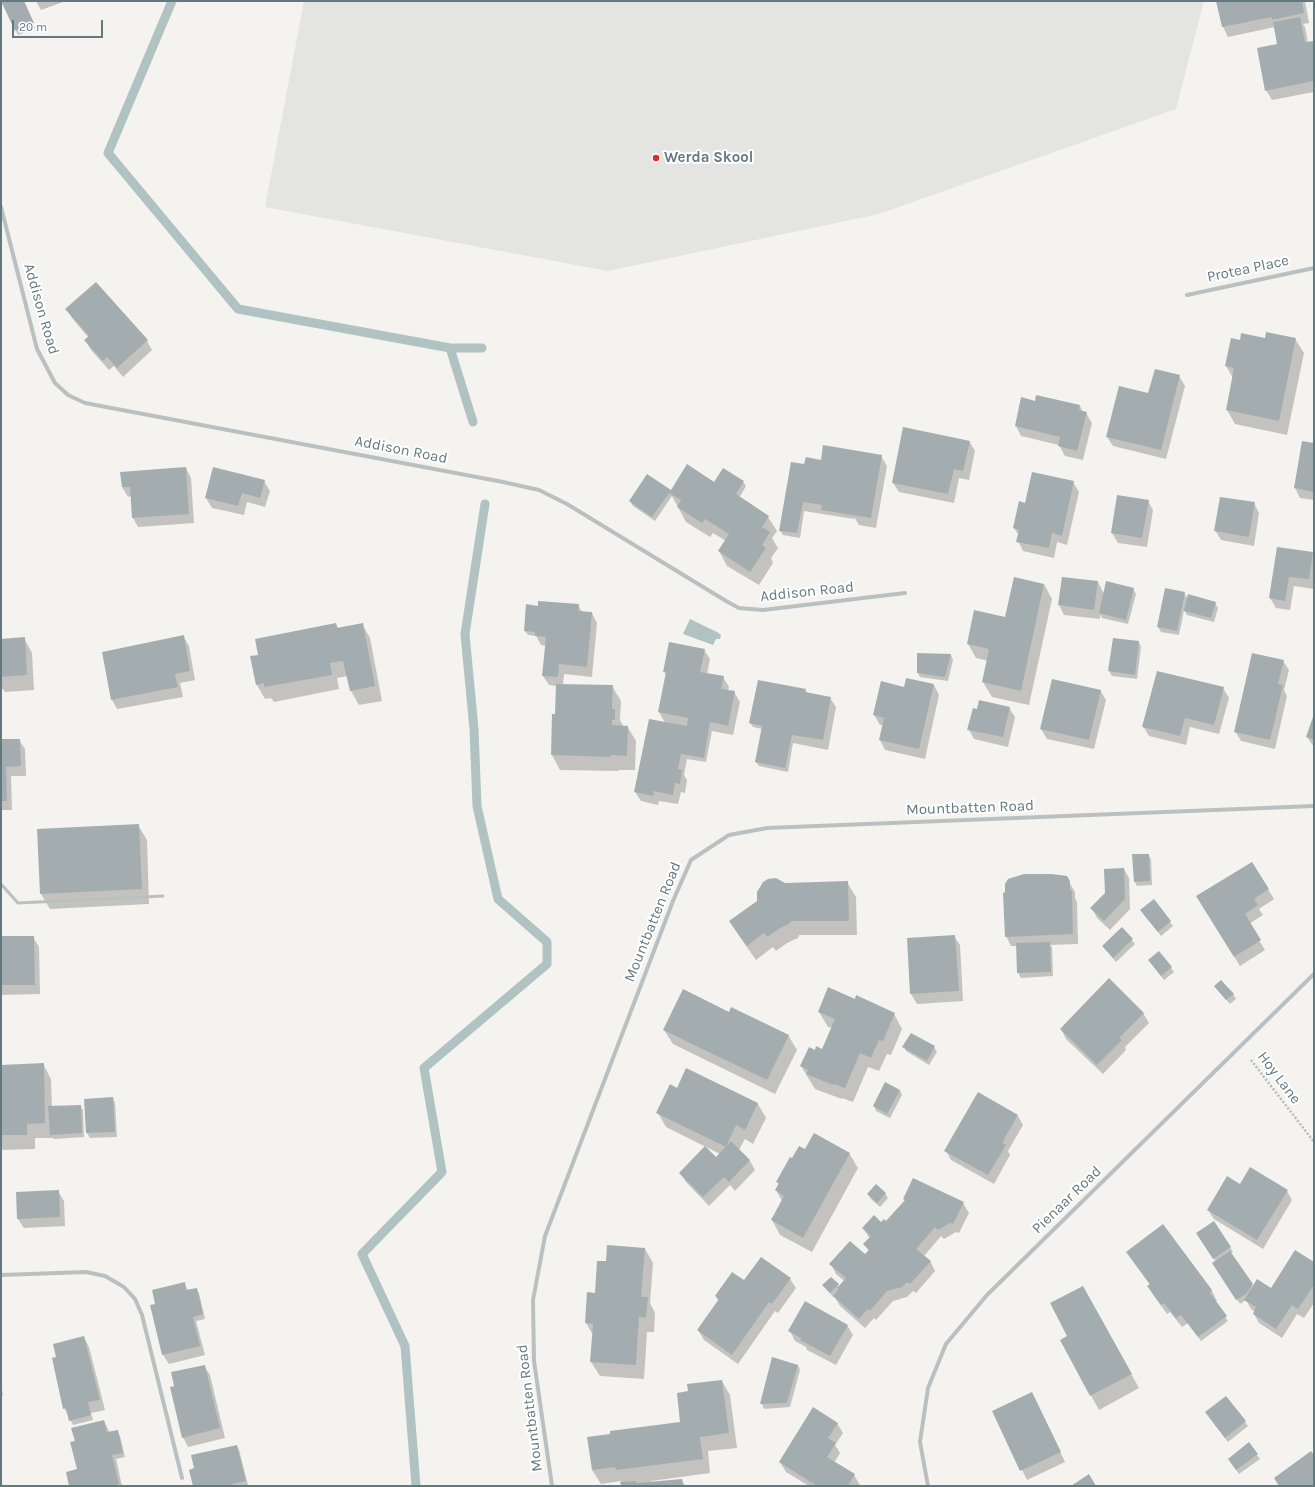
<!DOCTYPE html>
<style>
body{margin:0}
#map{position:relative;width:1315px;height:1487px;overflow:hidden;background:#f4f3ef;font-family:Karla,sans-serif}
canvas{display:block}
.frame{position:absolute;inset:0;border:2px solid #637980;pointer-events:none}
.scale{position:absolute;left:12px;top:20px;width:91px;height:18px;box-sizing:border-box;border:2px solid #637980;border-top:0;padding-left:5px;font-size:12px;line-height:14px;white-space:nowrap;color:#637980;-webkit-text-stroke:3px #fff;paint-order:stroke}
</style>
<div id="map">
<canvas width="1315" height="1487"></canvas>
<div class="frame"></div>
<div class="scale">20 m</div>
</div>
<script>
const ctx = document.querySelector('canvas').getContext('2d');
ctx.lineJoin = 'round';
function fill(path, color) { ctx.fillStyle = color; ctx.fill(path, 'evenodd'); }
const shape = rows => new Path2D(rows.map(r => 'M' + r).join(''));
function strokePath(path, color, width, dash) { ctx.strokeStyle = color; ctx.lineWidth = width; ctx.lineCap = dash ? 'butt' : 'round'; ctx.setLineDash(dash || []); ctx.stroke(path); }
function drawText(font, color, halo, rows, align = 'center') {
  ctx.font = font + ' Karla,sans-serif'; ctx.lineWidth = 4; ctx.setLineDash([]); ctx.textBaseline = 'middle'; ctx.strokeStyle = halo; ctx.fillStyle = color; for (const [text, x, y, turn = 0] of rows) {
    ctx.save(); ctx.translate(x, y); ctx.rotate((+turn || 0) * Math.PI / 180); ctx.textAlign = isNaN(turn) ? turn : align; if (halo) ctx.strokeText(text, 0, 0); ctx.fillText(text, 0, 0); ctx.restore();
  }
}
fill(shape([
 [304,1,1204,1,1176,109,879,214,608,271,265,207]
]), '#e4e4e3');
fill(shape([
 [690,619,717,632,721,635,720,639,716,639,713,645,683,634]
]), '#b1c2c3');
fill(shape([
 [2,1,24,1,35,28,18,35],
 [36,1,66,1,41,10],
 [1217,1,1305,1,1309,23,1303,24,1305,27,1308,43,1314,42,1314,92,1272,100,1266,90,1278,45,1275,27,1228,37,1223,27],
 [67,309,147,341,152,350,123,377,114,366,109,370,91,350,85,340,88,337,72,318],
 [1232,339,1240,341,1295,339,1304,353,1287,435,1235,424,1227,410,1233,378,1226,366],
 [1179,376,1185,386,1166,459,1113,446,1107,437,1149,394],
 [1022,399,1036,402,1080,406,1083,412,1086,413,1092,423,1083,460,1065,456,1059,445,1021,436,1016,426],
 [969,441,975,451,969,480,959,478,954,503,899,492,893,483],
 [1303,442,1314,444,1314,500,1300,498,1295,488],
 [881,456,887,466,876,528,859,525,854,517,854,519,804,511,800,538,783,535,780,530,822,461],
 [186,468,191,478,194,523,138,527,133,518,131,496,128,497,122,487],
 [264,481,270,491,265,507,247,502,244,515,212,508,206,498],
 [743,482,746,486,739,498,768,517,777,531,772,538,778,548,771,558,773,563,759,585,727,566,719,551,726,541,713,533,710,537,686,522,672,496,655,521,633,506,630,501,670,491,715,483],
 [1073,482,1079,492,1067,545,1057,542,1054,558,1023,551,1018,541,1019,536,1014,528,1026,504],
 [1148,501,1153,510,1147,547,1118,543,1112,533],
 [1254,503,1259,513,1254,546,1221,540,1215,530],
 [1278,548,1312,553,1314,556,1314,589,1294,586,1290,610,1276,608,1270,598],
 [1098,582,1104,594,1133,589,1136,594,1128,624,1102,618,1100,614,1100,619,1064,615,1059,605],
 [1044,584,1052,599,1029,705,992,697,983,682,988,661,976,658,968,644,1006,618],
 [1184,593,1188,599,1215,603,1218,608,1214,622,1187,615,1184,610,1179,635,1161,632,1158,627],
 [578,605,582,612,592,613,597,623,592,677,564,674,563,685,612,686,621,701,620,720,623,726,627,726,636,741,635,770,619,770,618,771,560,770,552,755,553,715,556,715,557,686,549,685,543,676,546,646,541,645,536,636,528,635,525,631,538,607],
 [336,624,338,628,362,624,370,638,382,701,359,705,351,691,348,676,337,678,339,689,274,702,271,698,265,699,257,685,259,655],
 [183,636,189,646,195,680,180,683,183,697,117,709,112,700],
 [24,638,32,653,34,690,5,692,3,689,1,689,1,640],
 [1114,639,1139,642,1141,647,1137,679,1112,676,1109,671],
 [704,650,710,659,707,674,723,677,729,687,728,691,734,692,740,702,733,735,712,731,706,762,687,759,684,775,687,780,685,793,681,792,678,804,659,801,658,805,641,801,635,792,665,723,659,712,666,676,664,671],
 [951,655,953,660,948,681,920,677,918,673],
 [1283,661,1289,670,1284,690,1287,696,1275,749,1241,741,1235,731],
 [907,679,934,685,939,695,925,759,885,750,880,740,883,725,880,725,874,715,905,688],
 [1223,688,1229,698,1219,734,1190,727,1186,745,1149,736,1143,726],
 [805,690,808,693,830,698,836,707,828,750,793,743,788,772,759,766,756,762,762,729,753,727,750,723],
 [1100,690,1106,700,1094,749,1047,739,1041,729],
 [1009,708,1015,717,1008,747,974,739,969,730],
 [1314,716,1314,747,1307,737],
 [19,740,25,749,26,776,11,776,12,810,1,810,1,743],
 [138,825,147,840,149,904,50,909,41,894,38,830],
 [1133,855,1148,855,1151,859,1152,885,1137,886,1135,882],
 [1252,863,1274,899,1259,909,1263,915,1249,924,1265,950,1240,966,1203,906],
 [1124,869,1129,878,1130,909,1110,930,1097,918,1092,908,1106,893],
 [1066,877,1075,892,1075,898,1077,902,1078,944,1050,945,1052,947,1053,976,1021,978,1018,973,1017,946,1011,946,1006,936,1007,893],
 [847,882,856,897,857,935,799,935,798,938,787,943,776,951,773,947,756,960,739,936,730,922,784,884],
 [1154,901,1173,926,1161,936,1144,915],
 [1122,929,1135,944,1116,962,1103,946],
 [954,936,960,945,963,1001,917,1004,911,994],
 [1,937,33,937,39,947,40,994,1,995],
 [1159,952,1174,972,1164,980,1152,964],
 [1215,987,1233,994,1236,999,1230,1004],
 [856,1000,894,1014,902,1029,891,1055,887,1054,879,1071,868,1067,853,1102,842,1098,842,1099,815,1089,801,1066,815,1051,823,1050,832,1028,828,1027,819,1012],
 [729,1013,788,1035,797,1050,775,1094,673,1044,664,1030],
 [1143,1013,1149,1023,1125,1047,1126,1050,1103,1074,1066,1039,1061,1029],
 [904,1047,934,1047,937,1052,929,1065,906,1051],
 [43,1064,51,1079,52,1107,80,1106,83,1110,84,1137,54,1139,53,1138,35,1138,35,1149,1,1150,1,1066],
 [677,1089,758,1104,766,1118,753,1144,745,1139,739,1150,750,1161,755,1170,735,1191,730,1185,709,1206,686,1182,680,1173,716,1159,720,1154,666,1127,658,1113],
 [900,1090,902,1095,890,1118,876,1111,874,1106],
 [113,1098,115,1103,117,1137,90,1138,87,1133,85,1100],
 [1018,1116,1023,1125,1008,1151,1010,1155,994,1184,951,1160,946,1151],
 [806,1150,849,1153,858,1168,812,1252,780,1235,772,1220,782,1201,776,1190,779,1185,777,1182,793,1160],
 [1240,1185,1287,1191,1292,1200,1263,1249,1214,1219,1208,1210],
 [58,1191,64,1201,65,1226,24,1228,18,1219],
 [885,1193,888,1198,880,1207,871,1199,868,1194],
 [904,1199,963,1203,969,1213,959,1233,956,1232,944,1239,941,1236,924,1256,930,1261,935,1271,916,1293,913,1291,907,1297,893,1301,876,1320,874,1318,865,1328,840,1306,834,1296,833,1297,823,1285,838,1285,839,1287,844,1281,836,1274,831,1264,865,1256,869,1252,865,1244,870,1239,863,1228,886,1222,905,1201],
 [1214,1223,1233,1252,1231,1253,1253,1288,1271,1289,1314,1263,1314,1303,1304,1318,1297,1314,1282,1338,1259,1323,1254,1314,1255,1312,1251,1309,1246,1300,1240,1304,1216,1268,1216,1262,1200,1238],
 [1163,1226,1212,1291,1217,1301,1215,1302,1228,1321,1201,1341,1188,1323,1182,1327,1170,1312,1167,1314,1154,1296,1148,1286,1150,1285,1127,1253],
 [645,1249,653,1263,650,1303,655,1313,654,1332,647,1332,644,1379,600,1376,591,1362,593,1335,586,1323,596,1294,607,1262],
 [790,1279,796,1288,778,1313,775,1311,738,1364,704,1340,698,1330,719,1302,716,1297,745,1282],
 [184,1283,188,1290,196,1289,199,1293,205,1319,196,1321,205,1355,169,1364,163,1355,156,1305],
 [1091,1301,1139,1388,1099,1410,1061,1341,1069,1336],
 [847,1325,853,1335,836,1365,807,1350,806,1347,795,1341,790,1331],
 [84,1337,89,1347,105,1410,91,1413,93,1420,73,1425,64,1408,58,1358],
 [773,1359,798,1365,800,1370,790,1407,764,1409,762,1404],
 [204,1366,210,1375,225,1438,188,1447,183,1437,176,1386],
 [722,1381,730,1395,737,1448,708,1451,710,1473,651,1481,651,1483,682,1480,685,1486,622,1486,621,1481,601,1484,592,1470,681,1423,689,1392],
 [1,1383,3,1396,1,1396],
 [1037,1403,1065,1462,1027,1480,993,1411],
 [1209,1417,1245,1422,1248,1426,1228,1442],
 [104,1421,110,1433,117,1431,120,1436,125,1457,116,1459,122,1486,70,1486,78,1470,76,1442],
 [837,1423,843,1433,835,1445,840,1453,834,1463,854,1475,860,1485,859,1486,809,1486,786,1472,780,1462],
 [237,1446,239,1450,248,1485,194,1486],
 [1257,1455,1260,1459,1239,1474,1231,1463]
]), '#0003');
strokePath(shape([
 [172,1,108,153,238,309,450,348,482,348],
 [450,348,473,422],
 [416,1486,405,1346,362,1254,442,1172,424,1068,547,964,547,942,498,899,477,806,474,729,465,634,485,504]
]), '#b1c2c3', 9);
fill(shape([
 [1,1,24,1,34,23,15,31],
 [1216,1,1302,1,1304,13,1272,20,1272,17,1222,27],
 [1300,17,1305,42,1314,41,1314,81,1265,91,1257,48,1277,44,1273,22],
 [96,282,148,340,117,368,107,357,103,361,84,340,89,336,65,309],
 [1266,332,1296,338,1279,421,1226,410,1234,368,1225,366,1231,338,1240,340,1241,333,1265,338],
 [1155,369,1180,375,1161,450,1106,437,1119,386,1148,393],
 [1036,395,1080,405,1079,410,1087,412,1077,451,1058,446,1060,437,1015,426,1021,397,1035,401],
 [903,427,970,441,963,471,954,469,948,494,892,483],
 [1302,441,1314,443,1314,492,1294,488],
 [823,445,882,455,871,518,821,510,822,505,803,502,797,533,779,531,791,462,804,464,806,457,821,460],
 [687,464,714,482,723,468,744,481,736,494,769,516,762,527,770,532,762,545,766,548,750,572,718,551,729,534,705,519,702,523,677,507,681,500,669,493,652,517,629,501,647,474,671,490],
 [186,467,189,514,132,518,130,487,122,487,120,472],
 [213,467,265,480,260,498,242,493,238,506,205,498],
 [1032,472,1074,481,1062,536,1052,533,1049,548,1016,542,1019,530,1013,528,1019,501,1025,503],
 [1117,495,1149,500,1142,538,1111,533],
 [1220,497,1255,502,1249,537,1214,531],
 [1277,547,1313,552,1309,579,1289,577,1285,601,1269,598],
 [1014,577,1044,584,1021,691,982,682,989,649,967,644,974,610,1005,617],
 [1062,577,1098,581,1094,610,1058,605],
 [1106,581,1134,588,1126,620,1099,613],
 [1165,588,1185,592,1177,631,1157,627],
 [1188,594,1216,602,1211,618,1184,611],
 [538,601,579,604,578,611,592,612,587,667,559,664,558,677,542,676,546,637,535,636,535,632,524,631,526,604,538,606],
 [336,623,337,628,363,623,375,686,350,691,343,661,330,663,332,675,264,687,264,683,256,685,250,656,258,655,255,639],
 [184,635,190,671,175,674,178,687,111,700,102,652],
 [25,637,27,675,1,677,1,639],
 [1113,638,1139,641,1135,675,1108,671],
 [669,642,705,649,700,672,724,676,721,689,735,691,728,726,710,722,704,758,681,754,678,769,682,770,680,784,675,783,673,795,654,791,653,796,634,792,649,719,687,726,688,718,658,712,666,672,663,672],
 [917,653,951,654,945,677,917,673],
 [1252,653,1284,660,1278,684,1283,685,1270,740,1234,732],
 [1157,671,1224,687,1214,725,1185,718,1180,736,1142,727],
 [906,678,934,684,919,749,879,740,884,718,873,715,881,681,904,687],
 [1052,679,1101,690,1089,740,1040,729],
 [758,680,806,689,805,692,831,697,823,740,792,735,785,768,755,762,762,726,749,723],
 [556,684,613,685,612,709,615,709,615,720,612,720,612,725,628,726,627,756,611,755,610,757,551,755,552,714,555,714],
 [979,700,1010,707,1003,737,967,730,973,708,977,709],
 [1314,714,1314,740,1306,737],
 [2,739,20,739,21,766,6,767,7,801,1,801],
 [139,824,142,889,40,894,37,829],
 [1132,854,1149,854,1150,881,1134,882],
 [1252,862,1269,889,1254,899,1258,905,1245,914,1261,940,1234,957,1196,896],
 [1124,868,1125,899,1104,921,1090,908,1105,893,1104,869],
 [1024,874,1052,874,1067,876,1070,881,1070,889,1072,891,1073,934,1005,937,1003,893,1005,892,1005,884,1008,879],
 [776,878,785,883,848,881,849,921,791,921,790,923,779,929,767,937,764,933,747,946,729,921,757,901,757,892,763,882,768,879],
 [1154,899,1171,921,1158,932,1140,910],
 [1122,927,1133,939,1113,958,1102,946],
 [955,935,959,991,910,994,907,938],
 [1,936,34,936,35,985,1,985],
 [1050,942,1051,972,1017,973,1016,943],
 [1159,951,1172,967,1161,976,1148,960],
 [1109,978,1144,1013,1119,1038,1122,1040,1097,1065,1060,1029],
 [1221,980,1234,994,1226,1000,1214,986],
 [828,987,855,999,856,995,895,1013,883,1041,879,1040,871,1058,860,1053,845,1088,834,1084,833,1085,806,1074,808,1070,800,1066,809,1047,815,1050,816,1046,822,1049,835,1019,818,1012],
 [683,989,729,1012,731,1007,789,1035,767,1080,663,1030],
 [911,1033,935,1046,927,1061,902,1047],
 [44,1063,45,1123,27,1124,27,1135,1,1135,1,1065],
 [686,1068,758,1103,745,1130,736,1125,726,1147,656,1113,670,1084,677,1088],
 [885,1082,900,1090,887,1114,873,1106],
 [978,1092,1018,1115,1002,1143,1006,1145,988,1175,944,1151],
 [113,1097,115,1132,86,1133,84,1099],
 [81,1105,82,1133,50,1135,48,1106],
 [814,1133,850,1153,803,1238,771,1220,784,1196,775,1190,779,1183,776,1182,790,1157,792,1158,799,1146,805,1149],
 [731,1141,750,1160,729,1182,724,1177,703,1197,679,1173,705,1146,716,1157],
 [1250,1167,1288,1190,1257,1240,1207,1210,1227,1176,1240,1184],
 [913,1178,964,1202,953,1224,950,1223,938,1230,935,1227,916,1249,931,1261,910,1284,907,1282,902,1287,887,1291,870,1311,868,1309,859,1319,833,1296,839,1289,837,1288,846,1278,829,1264,850,1241,865,1254,869,1250,863,1244,871,1236,862,1228,874,1215,881,1222,884,1219,886,1221,905,1200,903,1199],
 [876,1184,886,1193,877,1203,867,1194],
 [59,1190,60,1217,17,1219,16,1192],
 [1214,1221,1231,1247,1213,1259,1196,1233],
 [1163,1224,1212,1290,1210,1293,1227,1316,1198,1337,1181,1315,1176,1318,1164,1303,1161,1305,1147,1286,1150,1284,1126,1252],
 [607,1245,645,1248,641,1297,648,1297,646,1318,639,1317,636,1365,590,1362,593,1324,585,1323,587,1292,595,1293,597,1261,606,1261],
 [1295,1250,1314,1262,1314,1285,1298,1309,1292,1305,1276,1329,1253,1314,1256,1307,1244,1300,1257,1279,1271,1288],
 [1230,1251,1253,1284,1246,1294,1236,1300,1212,1263],
 [761,1257,791,1278,772,1304,769,1302,732,1355,697,1330,719,1299,715,1296,732,1272,744,1280],
 [831,1277,839,1284,830,1293,822,1285],
 [185,1282,186,1290,197,1288,203,1314,193,1317,200,1346,162,1355,150,1305,155,1304,152,1290],
 [1083,1286,1132,1374,1090,1396,1060,1340,1067,1336,1050,1303],
 [805,1301,848,1325,830,1356,800,1340,801,1338,788,1331],
 [84,1336,100,1400,88,1402,91,1415,69,1421,66,1408,63,1409,52,1358,56,1357,53,1344],
 [772,1357,798,1365,787,1403,760,1404],
 [205,1365,220,1428,182,1438,170,1387,174,1386,171,1372],
 [722,1380,729,1433,700,1437,703,1459,616,1470,615,1467,592,1470,587,1437,610,1434,610,1431,680,1422,677,1393,688,1391,687,1384],
 [1032,1392,1061,1452,1020,1471,992,1411],
 [1226,1396,1246,1421,1225,1438,1205,1412],
 [813,1407,838,1423,828,1438,836,1443,827,1457,855,1474,848,1486,817,1486,779,1462],
 [104,1420,107,1432,118,1430,123,1453,112,1455,119,1484,110,1486,69,1486,66,1472,77,1469,70,1442,75,1441,71,1428],
 [1249,1442,1258,1454,1236,1470,1228,1459],
 [237,1445,246,1481,232,1484,232,1486,193,1486,189,1470,194,1468,191,1455],
 [1311,1451,1314,1455,1314,1486,1279,1486,1274,1478],
 [1089,1474,1096,1486,1071,1486],
 [682,1479,683,1486,621,1486,620,1482,636,1481,636,1483]
]), '#a3adb0');
strokePath(shape([
 [1251,1060,1314,1142]
]), '#b5b9ba', 2.5, [2, 2]);
strokePath(shape([
 [1,884,18,903,163,896]
]), '#bac0c2', 3);
strokePath(shape([
 [1,207,37,349,55,383,68,395,85,403,503,482,539,490,567,504,726,601,739,608,763,610,905,593],
 [1187,295,1314,268],
 [1,1275,86,1272,105,1276,124,1287,135,1299,142,1315,182,1478],
 [552,1486,534,1361,533,1300,545,1236,673,901,691,860,729,835,767,828,1314,806],
 [928,1486,920,1442,928,1388,946,1344,987,1295,1314,974]
]), '#bac0c2', 4);
for (const [x, y, r, color] of [
 [656,158,4,"#dd2b26"]
]) { const dot = new Path2D(); dot.arc(x, y, r, 0, 2 * Math.PI); ctx.fillStyle = color; ctx.fill(dot); strokePath(dot, '#fff', 1.5); }
drawText('bold 15px', '#637980', '#fff', [
 ["Werda Skool",664,158]
], 'left');
drawText('15px', '#637980', '#fff', [
 ["Protea Place",1248,269,-12],
 ["Addison Road",41,309,74],
 ["Addison Road",401,450,11],
 ["Addison Road",807,592,-6],
 ["Mountbatten Road",970,808,-2],
 ["Mountbatten Road",653,922,-68],
 ["Hoy Lane",1279,1078,53],
 ["Pienaar Road",1067,1200,-44],
 ["Mountbatten Road",530,1408,-97]
]);
</script>
